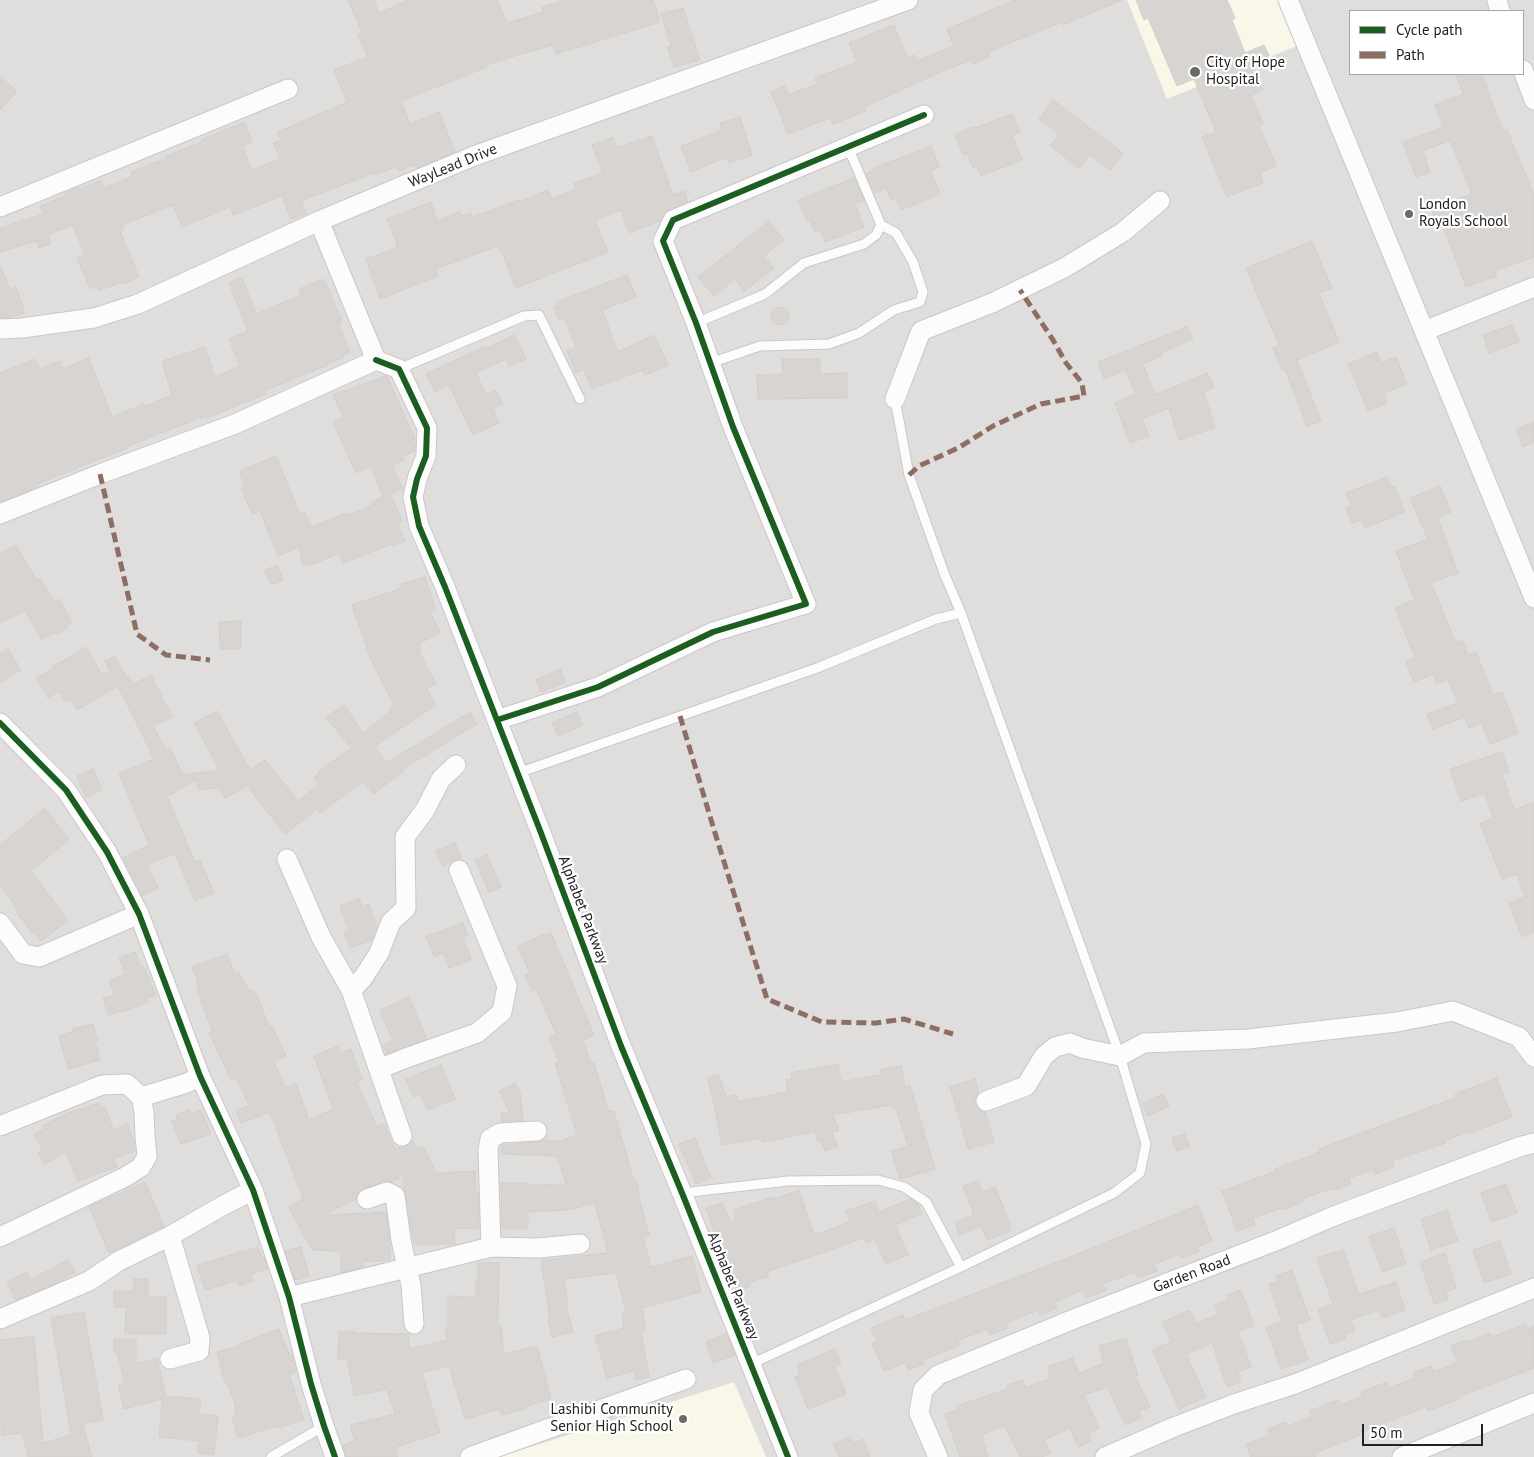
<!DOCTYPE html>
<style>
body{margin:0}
#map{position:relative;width:1534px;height:1457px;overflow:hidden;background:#f0eeeb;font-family:"PT Sans",sans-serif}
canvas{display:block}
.legend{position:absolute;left:1349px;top:10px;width:175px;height:65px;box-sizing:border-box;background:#fff;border:1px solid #a7a7a7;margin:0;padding:6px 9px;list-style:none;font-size:15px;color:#222}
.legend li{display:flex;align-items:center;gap:10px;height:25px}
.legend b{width:25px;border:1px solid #a7a7a7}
.scale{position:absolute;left:1362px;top:1424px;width:121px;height:22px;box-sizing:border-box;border:2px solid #222;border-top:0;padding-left:6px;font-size:15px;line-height:18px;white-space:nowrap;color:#222;-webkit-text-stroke:4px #fff;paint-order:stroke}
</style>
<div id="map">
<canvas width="1534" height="1457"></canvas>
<ul class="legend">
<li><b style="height:6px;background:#1b5e20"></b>Cycle path</li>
<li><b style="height:6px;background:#8d6e63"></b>Path</li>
</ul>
<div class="scale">50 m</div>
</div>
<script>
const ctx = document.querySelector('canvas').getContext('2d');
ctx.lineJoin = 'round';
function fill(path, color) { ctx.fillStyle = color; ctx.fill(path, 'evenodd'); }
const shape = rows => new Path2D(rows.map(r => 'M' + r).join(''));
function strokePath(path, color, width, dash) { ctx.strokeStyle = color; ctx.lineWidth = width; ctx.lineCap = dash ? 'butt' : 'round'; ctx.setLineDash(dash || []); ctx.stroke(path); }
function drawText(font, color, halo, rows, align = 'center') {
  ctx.font = font + ' "PT Sans",sans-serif'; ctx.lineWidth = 4.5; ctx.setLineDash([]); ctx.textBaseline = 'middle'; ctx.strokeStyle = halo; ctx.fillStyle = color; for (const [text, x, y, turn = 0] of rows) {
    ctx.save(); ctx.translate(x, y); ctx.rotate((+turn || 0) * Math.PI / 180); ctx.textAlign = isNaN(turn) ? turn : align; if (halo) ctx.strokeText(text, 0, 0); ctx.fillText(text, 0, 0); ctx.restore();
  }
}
fill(shape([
 [0,0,1534,0,1534,1457,0,1457],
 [1350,11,1523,11,1523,74,1350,74]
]), '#dfdedc');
fill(shape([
 [1127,0,1281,0,1299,45,1167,99],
 [734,1382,766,1457,499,1457]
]), '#f8f7e8');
const building = shape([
 [348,0,374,0,379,13,409,0,497,0,507,23,543,12,542,7,565,0,653,0,660,22,556,54,553,45,518,55,487,65,487,67,401,101,410,124,439,112,455,152,416,168,414,165,398,171,396,167,375,175,374,173,301,201,306,214,291,219,282,196,233,215,230,207,182,227,173,205,122,225,124,229,120,231,139,277,122,284,121,282,99,291,97,286,90,289,77,258,85,255,73,225,48,234,51,244,39,248,37,241,0,252,0,228,43,214,40,206,63,197,65,196,64,194,78,187,79,190,101,180,104,188,132,177,131,172,167,158,166,156,202,142,201,140,244,122,252,142,242,146,252,170,280,159,274,143,281,140,278,132,347,102,334,70,368,57,358,34,362,33,348,0],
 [1015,0,1122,0,1063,25,1062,22,988,52,990,57,973,64,971,60,936,74,864,107,866,111,833,124,830,118,788,134,771,92,785,86,788,95,817,84,815,78,857,62,849,43,894,25,907,58,915,55,917,61,954,46,947,29,1015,0],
 [1136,0,1227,0,1235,18,1232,20,1245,53,1264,45,1269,56,1252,63,1263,90,1251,95,1263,124,1259,126,1276,166,1260,173,1263,183,1227,197,1202,137,1216,132,1194,79,1177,86,1148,18,1144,20,1136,0],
 [683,8,700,60,674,67,667,47,671,46,661,14,683,8],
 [1456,74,1482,74,1503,132,1507,130,1534,195,1534,257,1495,271,1497,276,1466,287,1441,220,1436,222,1431,208,1472,194,1451,142,1448,141,1423,151,1430,172,1416,177,1403,142,1443,127,1435,105,1463,94,1456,74],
 [0,77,17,91,0,110,0,77],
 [1053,100,1123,153,1110,170,1090,155,1079,168,1050,146,1059,134,1039,119,1053,100],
 [1012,114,1020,133,1012,135,1022,160,981,176,977,166,973,168,967,153,963,155,955,134,974,127,975,128,1012,114],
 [740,117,752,155,729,163,727,157,691,172,681,146,722,130,720,123,740,117],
 [652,136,673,195,684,191,688,202,668,210,663,215,660,221,629,233,621,210,595,220,608,252,516,288,502,252,500,253,498,246,435,269,438,276,380,299,366,259,398,247,387,219,431,202,437,221,460,212,462,216,471,213,472,217,519,200,519,202,548,190,552,199,577,189,574,183,603,173,592,145,613,137,617,148,652,136],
 [931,146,939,167,931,171,940,194,901,210,896,198,891,200,886,188,874,193,866,174,875,170,874,168,931,146],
 [854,178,864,200,855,203,864,227,825,242,820,230,815,232,810,220,807,222,798,200,854,178],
 [769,221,784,240,764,256,774,268,744,291,735,279,714,296,698,277,769,221],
 [1312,241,1332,288,1319,293,1339,342,1297,360,1321,421,1307,426,1285,369,1282,370,1273,348,1279,345,1246,268,1312,241],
 [0,265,10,289,16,287,25,313,11,317,0,318,0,265],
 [627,275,636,297,602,310,618,352,654,335,668,365,645,375,642,370,592,389,584,370,576,373,567,351,576,348,565,318,559,321,554,307,558,306,556,302,627,275],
 [242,278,256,314,301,295,299,289,324,279,342,321,338,323,350,353,342,356,343,358,328,363,328,365,264,391,266,394,206,418,205,416,128,446,128,448,62,474,37,484,38,487,0,502,0,373,35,359,40,369,60,361,63,369,89,358,112,417,144,404,145,406,172,395,162,361,205,347,215,377,240,366,229,339,248,331,229,283,242,278],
 '771 316a9 9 0 1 1 18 0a9 9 0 1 1-18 0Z',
 [1512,325,1519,342,1489,353,1483,335,1512,325],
 [1187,327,1193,339,1162,352,1163,355,1143,364,1155,395,1207,373,1214,387,1204,392,1215,428,1179,440,1169,408,1142,419,1149,436,1130,443,1115,403,1135,394,1126,370,1104,379,1098,362,1187,327],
 [515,335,526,359,509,366,506,359,476,373,486,395,496,390,503,404,493,409,499,423,473,435,449,385,435,392,426,374,486,346,487,348,515,335],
 [1377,352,1381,363,1396,357,1407,384,1383,393,1387,403,1368,411,1348,364,1377,352],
 [782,359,820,359,820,374,847,373,847,398,758,399,757,375,783,374,782,359],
 [385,376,387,376,415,439,413,439,415,444,415,451,402,456,404,460,392,465,403,489,390,494,402,521,398,523,405,541,393,546,392,544,343,563,339,553,318,562,318,563,303,566,299,547,278,556,260,511,252,514,241,488,245,486,239,471,276,456,300,515,305,513,311,527,346,513,347,516,373,505,371,502,383,497,371,466,356,473,333,422,343,417,333,395,385,376],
 [1534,422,1534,442,1523,447,1516,429,1534,422],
 [1387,477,1391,488,1395,487,1405,512,1365,528,1361,520,1352,523,1346,508,1351,506,1346,493,1387,477],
 [1440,486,1451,512,1438,518,1458,573,1431,583,1456,643,1462,640,1468,655,1476,652,1493,695,1502,692,1518,733,1490,744,1482,723,1469,728,1465,717,1433,729,1427,714,1458,703,1448,679,1437,684,1433,674,1414,682,1406,662,1415,658,1395,608,1414,600,1396,551,1428,539,1410,498,1440,486],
 [16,545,36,580,40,578,54,602,59,599,72,622,66,626,67,628,56,635,55,632,42,640,25,611,0,623,0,554,16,545],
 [277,565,283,580,271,585,265,570,277,565],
 [425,577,436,610,430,612,440,632,419,644,421,648,418,650,436,684,426,689,436,705,375,746,386,763,470,712,477,724,403,769,404,771,373,794,364,781,320,813,317,809,285,834,247,786,225,798,220,790,225,787,198,790,197,780,167,796,195,862,200,860,214,893,195,901,175,853,147,865,158,888,142,896,123,858,149,845,119,773,154,759,148,748,149,748,118,686,77,710,71,699,66,702,59,691,48,698,36,678,53,669,52,667,86,647,102,675,110,671,105,661,114,656,127,677,129,676,134,684,151,675,172,717,153,726,166,750,170,748,183,775,220,770,194,723,217,711,250,770,265,760,298,801,319,784,314,777,320,772,319,771,351,748,326,717,344,705,363,733,391,711,389,709,394,705,371,660,352,605,402,588,401,584,425,577],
 [241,621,241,649,220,649,219,622,241,621],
 [8,649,21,670,0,683,0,654,8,649],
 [560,669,566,682,541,692,536,680,560,669],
 [577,712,583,725,558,736,552,723,577,712],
 [1502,752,1509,772,1502,774,1514,810,1534,802,1534,932,1522,937,1509,903,1525,897,1517,874,1502,879,1480,824,1493,818,1485,793,1461,801,1450,769,1502,752],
 [93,769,102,790,86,797,77,776,93,769],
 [45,808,69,840,31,871,68,921,41,941,34,932,32,933,16,911,18,910,0,884,0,845,45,808],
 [455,843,461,858,454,860,442,866,436,851,455,843],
 [487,855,501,887,489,892,475,860,487,855],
 [359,899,362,907,369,904,377,927,372,940,350,948,344,933,349,931,340,906,359,899],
 [463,923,468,935,463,937,471,960,449,968,444,953,434,957,426,936,463,923],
 [551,933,594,1035,583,1040,591,1064,594,1063,609,1112,614,1111,634,1181,636,1181,639,1194,638,1194,649,1235,643,1237,651,1267,692,1256,701,1292,642,1308,646,1330,641,1331,649,1377,636,1380,634,1371,607,1378,595,1336,624,1328,622,1314,626,1313,616,1273,564,1279,568,1306,566,1306,573,1332,552,1337,548,1320,550,1320,541,1260,608,1253,595,1203,568,1210,528,1212,528,1228,502,1228,501,1183,528,1183,528,1185,566,1184,557,1156,501,1154,502,1145,538,1142,543,1140,561,1141,577,1135,555,1063,559,1062,549,1037,556,1034,536,989,532,991,525,975,530,973,518,946,545,934,545,936,551,933],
 [135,952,141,968,144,967,156,995,147,998,149,1002,122,1012,121,1011,109,1015,103,998,115,995,109,981,126,974,119,958,135,952],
 [227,954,234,972,239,973,248,989,256,993,269,1027,272,1026,286,1056,274,1062,285,1087,296,1083,309,1120,333,1109,314,1056,338,1046,340,1053,351,1049,362,1080,357,1082,377,1127,384,1124,395,1149,406,1146,413,1140,417,1149,423,1146,436,1173,475,1171,476,1191,478,1192,479,1229,454,1228,455,1244,414,1244,406,1194,403,1189,404,1175,391,1182,383,1181,363,1189,358,1192,356,1199,323,1215,386,1212,390,1244,390,1260,363,1262,363,1267,341,1273,341,1251,312,1250,289,1207,303,1199,270,1112,241,1123,236,1110,249,1106,236,1077,231,1079,209,1033,212,1031,198,992,197,980,192,967,227,954],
 [409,997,427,1039,387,1054,383,1045,393,1040,380,1010,409,997],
 [93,1024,98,1042,95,1042,100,1060,68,1069,59,1036,73,1032,72,1029,93,1024],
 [838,1064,841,1082,881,1075,880,1070,901,1066,905,1087,910,1085,935,1169,900,1179,891,1151,908,1146,896,1108,893,1109,892,1105,833,1115,839,1130,832,1132,838,1146,825,1151,821,1140,818,1142,815,1132,762,1142,761,1138,722,1145,713,1099,707,1078,719,1075,726,1097,737,1095,738,1101,788,1092,786,1080,792,1079,791,1073,838,1064],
 [441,1065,455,1099,427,1110,421,1094,413,1097,406,1079,441,1065],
 [1497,1078,1512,1117,1470,1133,1469,1131,1445,1141,1446,1143,1392,1161,1394,1167,1375,1174,1373,1170,1349,1178,1351,1184,1334,1190,1333,1188,1302,1199,1303,1202,1283,1210,1282,1208,1253,1218,1255,1225,1237,1231,1222,1191,1276,1171,1275,1169,1320,1152,1319,1149,1457,1097,1455,1094,1497,1078],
 [975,1079,979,1093,975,1099,975,1104,979,1110,985,1112,994,1142,968,1149,950,1087,975,1079],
 [515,1083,520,1092,523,1120,502,1122,501,1114,510,1113,499,1091,515,1083],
 [1163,1094,1169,1106,1148,1116,1142,1104,1163,1094],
 [99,1103,101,1108,105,1106,113,1130,128,1124,134,1142,135,1151,114,1159,117,1167,78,1181,66,1152,45,1164,38,1153,43,1150,34,1135,44,1129,42,1126,65,1114,99,1103],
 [189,1109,191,1114,201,1110,211,1134,181,1144,172,1121,177,1119,176,1115,189,1109],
 [1185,1134,1190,1146,1177,1151,1172,1138,1185,1134],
 [695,1138,711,1178,696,1184,679,1144,695,1138],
 [978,1181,982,1192,995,1187,1011,1226,1008,1227,1010,1231,987,1240,981,1226,959,1235,955,1222,974,1215,963,1186,978,1181],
 [145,1182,164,1226,109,1253,89,1207,145,1182],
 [1506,1184,1517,1213,1492,1222,1481,1193,1506,1184],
 [799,1190,814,1235,850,1222,846,1211,875,1201,878,1212,911,1199,918,1204,922,1214,895,1225,908,1255,886,1264,875,1239,866,1243,864,1238,767,1272,769,1276,750,1282,751,1286,735,1291,706,1208,722,1203,730,1221,735,1220,734,1210,773,1197,773,1199,799,1190],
 [1198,1205,1212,1241,1197,1247,1199,1251,1181,1258,1179,1254,1154,1264,1157,1271,1138,1278,1135,1272,1103,1284,1106,1290,1086,1298,1083,1290,1055,1302,1057,1308,1040,1315,1038,1310,1006,1323,1007,1328,989,1335,987,1329,957,1341,959,1346,922,1360,924,1364,908,1370,905,1363,884,1371,872,1343,877,1342,871,1328,903,1315,905,1320,1070,1257,1198,1205],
 [1447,1210,1458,1241,1431,1250,1421,1219,1447,1210],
 [1394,1228,1406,1264,1382,1272,1369,1236,1394,1228],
 [1500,1241,1511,1274,1484,1283,1473,1250,1500,1241],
 [258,1247,262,1257,264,1257,268,1269,251,1274,253,1281,238,1286,237,1281,205,1290,197,1265,258,1247],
 [301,1247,309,1276,295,1280,285,1251,301,1247],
 [1343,1250,1359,1294,1396,1282,1405,1310,1382,1318,1379,1310,1351,1320,1355,1331,1345,1334,1346,1339,1330,1344,1318,1309,1333,1304,1317,1258,1343,1250],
 [1445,1253,1456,1288,1445,1292,1448,1300,1434,1304,1420,1262,1445,1253],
 [68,1260,75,1272,52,1285,16,1300,7,1282,27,1272,30,1280,68,1260],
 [478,1263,499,1263,498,1325,501,1325,504,1354,537,1346,551,1399,524,1407,525,1409,502,1415,500,1409,465,1419,449,1366,422,1373,440,1433,395,1447,398,1457,346,1457,343,1445,355,1441,350,1425,395,1414,387,1389,354,1396,347,1359,338,1359,339,1331,354,1331,354,1333,409,1334,409,1349,448,1340,445,1328,448,1327,448,1296,476,1297,476,1279,478,1279,478,1263],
 [1292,1270,1310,1320,1296,1325,1308,1360,1281,1369,1266,1327,1282,1322,1269,1284,1278,1281,1276,1276,1292,1270],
 [134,1279,148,1279,148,1297,166,1297,166,1334,125,1334,126,1307,114,1307,114,1291,134,1291,134,1279],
 [1241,1290,1254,1326,1238,1331,1251,1367,1237,1372,1241,1382,1227,1387,1212,1343,1186,1354,1206,1397,1179,1409,1152,1350,1171,1342,1162,1322,1190,1310,1196,1323,1218,1315,1215,1305,1229,1300,1227,1295,1241,1290],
 [84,1312,103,1420,83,1424,92,1457,28,1457,22,1433,2,1435,0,1414,0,1340,34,1336,43,1443,71,1435,51,1318,84,1312],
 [1525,1324,1527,1329,1534,1326,1534,1368,1458,1397,1459,1399,1428,1411,1426,1407,1360,1432,1361,1435,1315,1453,1316,1457,1251,1457,1246,1444,1270,1435,1267,1429,1286,1422,1288,1426,1312,1417,1310,1411,1338,1400,1340,1405,1363,1396,1361,1392,1387,1382,1389,1388,1415,1378,1413,1373,1431,1366,1433,1372,1458,1362,1451,1346,1466,1340,1467,1342,1490,1333,1492,1337,1525,1324],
 [279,1329,290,1356,292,1355,296,1372,289,1374,304,1420,278,1428,277,1426,238,1438,232,1417,237,1418,234,1408,236,1407,227,1383,225,1383,217,1352,238,1347,237,1345,279,1329],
 [727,1334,735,1355,713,1363,706,1342,727,1334],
 [1126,1338,1138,1375,1135,1376,1150,1407,1139,1411,1142,1417,1125,1425,1108,1387,1084,1395,1099,1428,1088,1434,1091,1441,1078,1447,1070,1428,1044,1440,1050,1453,1042,1457,1020,1457,1005,1426,983,1434,984,1437,982,1438,988,1457,960,1457,945,1414,958,1410,956,1406,1008,1389,1007,1385,1023,1380,1026,1387,1051,1378,1047,1367,1073,1358,1079,1373,1104,1363,1099,1346,1126,1338],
 [114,1339,136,1339,136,1364,157,1358,166,1396,201,1399,199,1414,218,1416,214,1455,198,1453,199,1441,159,1437,162,1399,124,1409,118,1385,125,1383,117,1352,114,1352,114,1339],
 [835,1349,841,1364,835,1366,846,1394,808,1409,795,1377,800,1375,797,1365,835,1349],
 [850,1437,853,1443,863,1439,870,1457,839,1457,833,1444,850,1437]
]);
fill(building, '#d7d4d2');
strokePath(building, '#d3d0cc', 1);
const lane = shape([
 [696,323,765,294,804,263,864,244,876,235,881,225,848,147],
 [710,363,760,346,829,344,859,333,894,310,920,302,923,292,913,262,896,233,881,225],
 [399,369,524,316,539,315,580,399],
 [518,773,817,668,936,619,961,613,944,573,909,475,895,399],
 [682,1193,788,1181,878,1180,904,1187,926,1202,961,1267],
 [751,1364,961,1267,1114,1193,1140,1173,1146,1144,1120,1056,961,613],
 [271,1457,324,1426]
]);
const street = shape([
 [1288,0,1534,598],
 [1497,0,1500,11],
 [1523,70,1534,100],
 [0,207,288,89],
 [0,329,22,328,94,318,138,304,319,221,474,156,908,0],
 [1424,331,1534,287],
 [376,360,399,369,427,428,426,456,417,479,413,497,419,526,445,587,541,833,621,1046,682,1193,788,1457],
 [895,399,921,331,992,303,1064,268,1123,232,1160,201],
 [0,514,100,474,235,424,376,360,319,221],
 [497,720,598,687,713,632,806,604,733,427,696,323,663,241,673,220,924,115],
 [0,723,66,790,107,852,139,914,200,1076,253,1190,289,1297,311,1384,324,1426,335,1457],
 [287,859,321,937,351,990,402,1136],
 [0,923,23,954,39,957,139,914],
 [351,990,363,978,379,953,391,922,406,908,405,837,425,810,441,779,456,765],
 [379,1069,406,1058,477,1033,502,1012,507,986,459,870],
 [141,1097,187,1083,200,1076],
 [986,1101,1026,1086,1044,1056,1055,1047,1070,1043,1082,1048,1120,1056,1144,1043,1248,1039,1397,1022,1453,1011,1519,1037,1534,1057],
 [0,1126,102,1085,127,1084,141,1097,144,1112,145,1136,147,1156,141,1167,125,1177,0,1237],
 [367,1199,387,1192,395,1196,401,1240,411,1285,414,1324],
 [491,1247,488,1150,490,1139,500,1133,537,1131],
 [289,1297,491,1247,538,1248,580,1244],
 [0,1319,89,1281,119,1261,170,1236,224,1205,253,1190],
 [170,1359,199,1351,200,1338,170,1236],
 [470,1457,686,1379],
 [938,1457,919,1413,923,1390,938,1375,1074,1319,1278,1240,1334,1216,1519,1147,1534,1143],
 [1105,1457,1174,1427,1234,1404,1295,1384,1534,1288],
 [1402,1457,1534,1403]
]);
strokePath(lane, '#c9c8c7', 11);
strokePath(street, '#c9c8c7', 21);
strokePath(lane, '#fdfcfc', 9);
strokePath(street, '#fdfcfc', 19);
strokePath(shape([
 [100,474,137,634,166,655,210,660],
 [909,475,919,466,958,448,993,426,1041,404,1084,396,1082,383,1066,363,1053,340,1020,290],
 [680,716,715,833,767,999,822,1022,876,1023,904,1019,953,1034]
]), '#8d6e63', 5, [10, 5]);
strokePath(shape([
 [376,360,399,369,427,428,426,456,417,479,413,497,419,526,445,587,541,833,621,1046,682,1193,788,1457],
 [497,720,598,687,713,632,806,604,733,427,696,323,663,241,673,220,924,115],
 [0,723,66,790,107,852,139,914,200,1076,253,1190,289,1297,311,1384,324,1426,335,1457]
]), '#1b5e20', 6);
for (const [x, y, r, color] of [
 [1195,72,6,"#6a6968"],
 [1409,214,5,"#6a6968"],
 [683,1419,5,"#6a6968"]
]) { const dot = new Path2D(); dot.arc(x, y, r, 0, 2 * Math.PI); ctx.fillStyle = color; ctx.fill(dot); strokePath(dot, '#fff', 2); }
drawText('15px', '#222', '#fff', [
 ["City of Hope",1206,63],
 ["Hospital",1206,80],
 ["London",1419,205],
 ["Royals School",1419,222],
 ["Lashibi Community",673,1410,"right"],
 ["Senior High School",673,1427,"right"]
], 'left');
drawText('15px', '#222', '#fff', [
 ["WayLead Drive",453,166,-22],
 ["Alphabet Parkway",583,910,69],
 ["Garden Road",1192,1274,-21],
 ["Alphabet Parkway",733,1286,68]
]);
</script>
